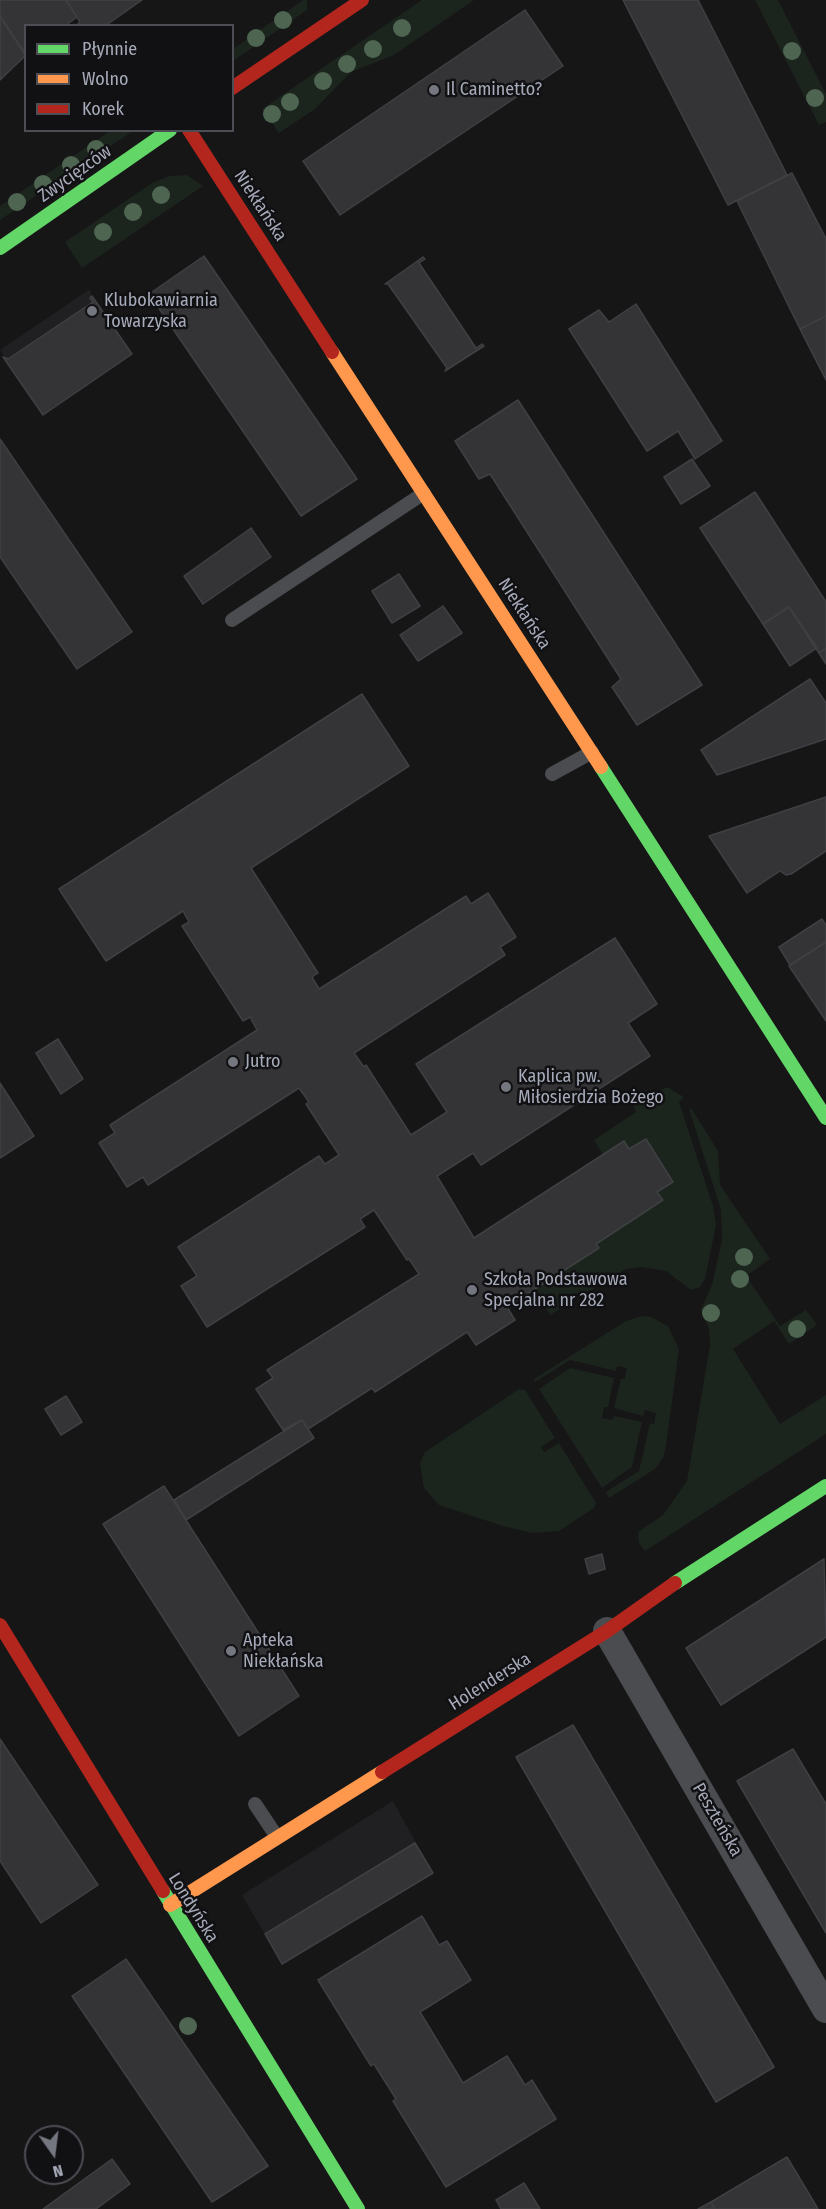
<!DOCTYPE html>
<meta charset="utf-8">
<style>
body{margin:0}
#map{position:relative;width:826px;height:2209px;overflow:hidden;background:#161617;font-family:"Fira Sans Condensed",sans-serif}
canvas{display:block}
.legend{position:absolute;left:24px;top:24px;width:210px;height:108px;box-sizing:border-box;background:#111013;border:2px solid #4d4e55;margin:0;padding:8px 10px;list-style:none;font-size:18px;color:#a6abb9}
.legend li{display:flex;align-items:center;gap:12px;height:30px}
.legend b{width:30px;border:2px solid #4d4e55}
.north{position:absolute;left:24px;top:2125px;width:60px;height:60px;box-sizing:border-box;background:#111013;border:2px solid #4d4e55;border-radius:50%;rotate:166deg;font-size:16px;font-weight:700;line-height:24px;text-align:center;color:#a6abb9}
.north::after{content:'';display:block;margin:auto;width:21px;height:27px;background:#747780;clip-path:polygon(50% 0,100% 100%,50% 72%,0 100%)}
</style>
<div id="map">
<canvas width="826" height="2209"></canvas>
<ul class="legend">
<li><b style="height:8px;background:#63d668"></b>Płynnie</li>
<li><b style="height:8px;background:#ff974d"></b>Wolno</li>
<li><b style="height:8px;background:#b3261e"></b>Korek</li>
</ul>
<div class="north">N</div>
</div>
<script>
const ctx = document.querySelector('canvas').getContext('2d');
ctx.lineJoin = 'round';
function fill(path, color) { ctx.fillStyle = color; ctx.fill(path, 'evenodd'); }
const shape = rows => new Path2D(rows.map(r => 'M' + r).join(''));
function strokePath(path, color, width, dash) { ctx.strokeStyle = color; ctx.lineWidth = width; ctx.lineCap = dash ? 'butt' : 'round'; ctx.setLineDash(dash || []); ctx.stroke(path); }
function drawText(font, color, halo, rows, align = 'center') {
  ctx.font = font + ' "Fira Sans Condensed",sans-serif'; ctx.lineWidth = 5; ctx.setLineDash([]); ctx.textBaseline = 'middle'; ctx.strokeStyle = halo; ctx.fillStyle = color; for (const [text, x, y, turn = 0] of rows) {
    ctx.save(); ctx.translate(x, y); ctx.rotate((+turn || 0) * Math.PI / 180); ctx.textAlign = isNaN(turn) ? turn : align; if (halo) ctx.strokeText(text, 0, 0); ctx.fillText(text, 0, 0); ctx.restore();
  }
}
fill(shape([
 [90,289,92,297,132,354,43,415,0,350],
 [393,1801,433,1873,282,1964,242,1895]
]), '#202023');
fill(shape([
 [303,0,307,0,307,10,233,61,233,49],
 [422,0,474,0,394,55,351,72,315,109,279,133,262,109],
 [755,0,778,0,826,94,826,122,819,125],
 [110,131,133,131,0,220,0,206],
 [187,175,203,186,82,268,65,242,152,183,169,176],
 [667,1087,684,1097,679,1102,713,1206,716,1225,705,1279,700,1287,691,1290,666,1271,642,1267,626,1269,550,1315,534,1289,598,1247,596,1244,662,1201,657,1192,673,1182,646,1139,629,1149,624,1142,603,1155,594,1140,636,1112,633,1106],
 [691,1108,718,1151,720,1185,770,1259,746,1276,780,1326,806,1310,817,1325,789,1344,774,1321,733,1349,780,1424,826,1395,826,1434,645,1551,639,1543,638,1532,663,1515,687,1481,710,1345,709,1329,701,1309,712,1285,722,1240,721,1210,689,1109],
 [642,1316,651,1317,668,1326,679,1349,666,1446,663,1458,655,1469,609,1498,606,1492,639,1471,650,1423,654,1424,656,1413,645,1410,643,1416,614,1408,621,1379,625,1379,627,1368,617,1366,616,1371,570,1360,535,1382,534,1379,626,1321],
 [570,1368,614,1378,608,1407,604,1407,602,1418,612,1420,614,1416,642,1422,632,1467,602,1488,539,1389],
 [519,1389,525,1390,555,1438,541,1447,544,1452,559,1443,596,1503,594,1508,559,1531,532,1533,503,1526,439,1505,424,1488,420,1463,425,1452]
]), '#1c241e');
const building = shape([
 [0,0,66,0,77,17,65,26,26,26,24,53,0,16,0,0],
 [66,0,142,0,105,26,76,26,80,22,66,0],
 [623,0,698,0,787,175,728,205,623,0],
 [525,10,563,66,340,215,303,161,525,10],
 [0,16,26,55,0,80,0,16],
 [792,173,826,239,826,316,800,329,737,201,792,173],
 [204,256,357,479,301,516,149,294,204,256],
 [423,257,425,259,419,263,476,348,482,344,484,346,445,371,447,368,388,284,385,284,423,257],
 [92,296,132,354,43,415,3,357,8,359,93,302,90,298,92,296],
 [636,304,722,441,695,459,678,431,647,451,569,329,599,310,609,322,636,304],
 [826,316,826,380,800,329,826,316],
 [518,400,702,685,637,725,612,687,621,679,490,474,479,479,455,441,518,400],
 [0,439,132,632,77,669,0,557,0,439],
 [692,459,710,486,681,504,664,477,692,459],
 [755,492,826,602,826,648,819,653,789,607,763,624,700,528,755,492],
 [251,528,271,557,203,604,184,576,251,528],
 [399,574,420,606,392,623,372,591,399,574],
 [443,606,462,633,418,661,400,635,443,606],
 [789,607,817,648,790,666,763,624,789,607],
 [826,648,826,664,819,653,826,648],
 [810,679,826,703,826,739,717,775,701,750,810,679],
 [362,694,409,766,251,868,318,973,312,977,319,989,466,896,471,904,488,893,516,937,500,947,505,955,354,1053,364,1067,366,1065,411,1135,447,1112,416,1064,615,938,657,1004,628,1023,650,1056,481,1165,473,1153,437,1176,474,1238,624,1141,629,1149,646,1139,673,1182,657,1192,663,1200,596,1244,599,1248,507,1307,515,1320,476,1345,467,1332,375,1392,372,1388,308,1429,302,1420,283,1430,256,1389,273,1378,267,1370,419,1274,409,1259,407,1260,374,1210,360,1219,365,1227,207,1327,181,1286,197,1276,178,1247,319,1156,325,1164,339,1155,306,1104,309,1102,299,1088,148,1185,143,1177,127,1187,99,1143,115,1133,110,1125,257,1030,250,1017,243,1021,182,926,189,922,183,911,106,961,59,889,362,694],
 [826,797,826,851,791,874,786,875,780,871,747,893,709,836,826,797],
 [822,919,826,925,826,942,790,965,779,947,822,919],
 [826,942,826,1021,789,966,826,942],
 [58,1039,83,1079,61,1094,36,1053,58,1039],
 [0,1083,34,1136,0,1158,0,1083],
 [66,1396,82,1422,61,1435,45,1409,66,1396],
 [302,1420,314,1438,186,1520,174,1500,302,1420],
 [164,1486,299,1696,239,1736,103,1524,164,1486],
 [602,1554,605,1569,589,1574,585,1559,602,1554],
 [824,1559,826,1637,721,1705,686,1648,824,1559],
 [573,1725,774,2067,716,2102,516,1757,573,1725],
 [0,1739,98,1885,41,1923,0,1861,0,1739],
 [793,1749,826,1804,826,1933,737,1781,793,1749],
 [415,1843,433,1873,282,1964,265,1934,415,1843],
 [422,1916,439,1945,447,1941,471,1980,420,2012,463,2083,507,2056,525,2085,532,2080,556,2119,446,2187,393,2101,396,2099,374,2064,371,2066,318,1980,422,1916],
 [126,1959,268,2166,212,2202,72,1996,126,1959],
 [787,2157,818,2209,715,2209,711,2202,787,2157],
 [112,2159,130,2184,96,2209,43,2209,112,2159],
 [524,2183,540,2209,501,2209,496,2200,524,2183],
 [711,2202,715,2209,698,2209,711,2202]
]);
fill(building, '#343436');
strokePath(building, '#3f4043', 1.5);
strokePath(shape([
 [232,620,424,493],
 [552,774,592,752],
 [255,1804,277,1837]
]), '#4a4c50', 14);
strokePath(shape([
 [607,1631,826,2009]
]), '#4a4c50', 28);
strokePath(shape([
 [0,248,170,130],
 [601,767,826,1118],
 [675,1583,826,1486],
 [163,1891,358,2209]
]), '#63d668', 14);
strokePath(shape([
 [332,352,601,767],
 [170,1905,382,1772]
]), '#ff974d', 14);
strokePath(shape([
 [232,88,362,0],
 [189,130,332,352],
 [0,1625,163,1891],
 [382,1772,607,1631,675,1583]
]), '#b3261e', 14);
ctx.fillStyle = '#4e6551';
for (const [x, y] of [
 [283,20],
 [402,28],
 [256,38],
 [373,49],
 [792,51],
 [347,64],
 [323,81],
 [815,98],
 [290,102],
 [272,114],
 [96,149],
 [71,165],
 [43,184],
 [161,195],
 [17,202],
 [133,212],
 [103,232],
 [744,1257],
 [740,1279],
 [711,1313],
 [797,1329],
 [188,2026]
]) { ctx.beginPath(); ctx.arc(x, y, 9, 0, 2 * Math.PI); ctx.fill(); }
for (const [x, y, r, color] of [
 [434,90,6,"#747780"],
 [92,311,6,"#747780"],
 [233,1062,6,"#747780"],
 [506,1087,6,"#747780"],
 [472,1290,6,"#747780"],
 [231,1651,6,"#747780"]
]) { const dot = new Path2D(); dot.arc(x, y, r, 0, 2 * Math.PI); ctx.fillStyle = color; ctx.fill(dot); strokePath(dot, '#111013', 2); }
drawText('18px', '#a6abb9', '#111013', [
 ["Il Caminetto?",446,90],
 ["Klubokawiarnia",104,301],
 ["Towarzyska",104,322],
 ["Jutro",245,1062],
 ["Kaplica pw.",518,1077],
 ["Miłosierdzia Bożego",518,1098],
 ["Szkoła Podstawowa",484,1280],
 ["Specjalna nr 282",484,1301],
 ["Apteka",243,1641],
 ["Niekłańska",243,1662]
], 'left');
drawText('18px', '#a6abb9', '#111013', [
 ["Zwycięzców",75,174,-35],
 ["Niekłańska",260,206,57],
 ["Niekłańska",524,614,57],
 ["Holenderska",490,1682,-32],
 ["Peszteńska",717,1820,60],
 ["Londyńska",193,1908,58]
]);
</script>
